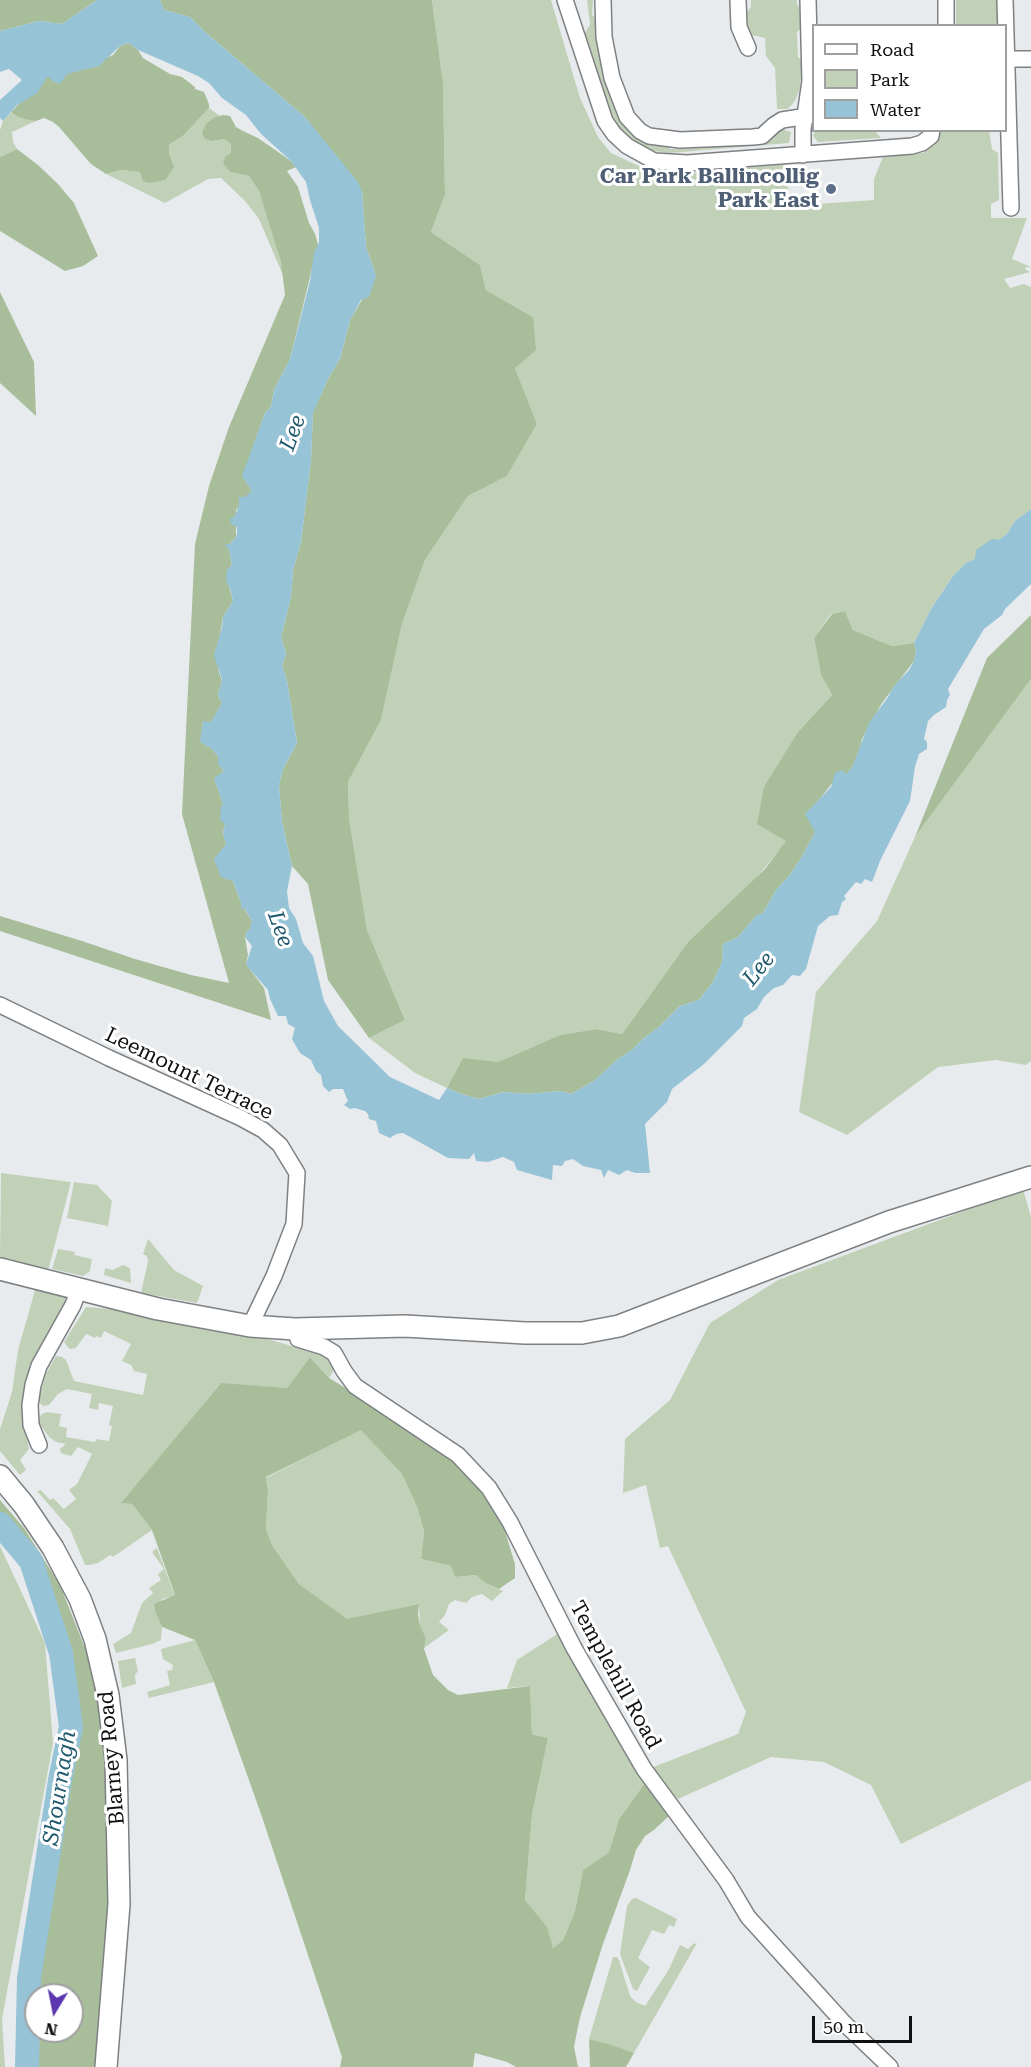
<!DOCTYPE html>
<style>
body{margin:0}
#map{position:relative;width:1031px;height:2067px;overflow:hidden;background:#e8ebee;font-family:"Roboto Serif",serif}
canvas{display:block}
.legend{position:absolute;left:812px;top:24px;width:195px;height:108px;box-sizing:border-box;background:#fff;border:2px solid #9f9fa0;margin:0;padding:8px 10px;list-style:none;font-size:18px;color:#0f1011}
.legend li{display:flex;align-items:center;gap:12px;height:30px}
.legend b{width:30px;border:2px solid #9f9fa0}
.north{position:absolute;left:24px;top:1983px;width:60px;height:60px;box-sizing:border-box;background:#fff;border:2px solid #9f9fa0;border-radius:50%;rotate:190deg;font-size:16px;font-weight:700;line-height:24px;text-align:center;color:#0f1011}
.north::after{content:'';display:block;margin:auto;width:21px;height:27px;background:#5c37af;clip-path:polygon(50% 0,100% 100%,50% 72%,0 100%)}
.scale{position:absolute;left:812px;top:2016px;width:100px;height:27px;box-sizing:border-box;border:3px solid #0f1011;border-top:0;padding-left:8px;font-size:18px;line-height:21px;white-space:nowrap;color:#0f1011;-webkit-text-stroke:4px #fff;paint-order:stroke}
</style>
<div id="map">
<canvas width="1031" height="2067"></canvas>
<ul class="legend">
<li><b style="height:8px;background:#fff"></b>Road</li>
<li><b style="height:16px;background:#c1d1b7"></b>Park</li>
<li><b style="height:16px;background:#97c3d6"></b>Water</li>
</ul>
<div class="north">N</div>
<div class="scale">50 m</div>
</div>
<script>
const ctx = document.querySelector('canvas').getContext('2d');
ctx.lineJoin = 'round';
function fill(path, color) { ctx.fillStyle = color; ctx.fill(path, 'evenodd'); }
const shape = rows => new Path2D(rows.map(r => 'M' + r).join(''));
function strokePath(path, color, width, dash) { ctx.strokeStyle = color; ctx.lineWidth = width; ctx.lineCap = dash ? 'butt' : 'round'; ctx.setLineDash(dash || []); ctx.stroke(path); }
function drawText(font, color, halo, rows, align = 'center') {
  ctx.font = font + ' "Roboto Serif",serif'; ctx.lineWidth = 6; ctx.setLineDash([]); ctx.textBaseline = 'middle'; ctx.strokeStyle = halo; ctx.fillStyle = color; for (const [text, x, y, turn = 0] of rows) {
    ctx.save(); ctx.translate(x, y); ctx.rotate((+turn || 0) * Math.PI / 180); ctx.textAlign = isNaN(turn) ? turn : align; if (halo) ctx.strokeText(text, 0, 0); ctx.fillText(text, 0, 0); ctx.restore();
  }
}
fill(shape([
 [432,0,551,0,580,98,598,137,611,153,660,176,786,164,789,206,874,200,874,179,883,157,923,153,938,139,941,131,989,131,992,149,998,153,999,200,991,204,991,218,1027,218,1012,259,1031,267,1026,267,1025,269,1030,272,1004,279,1010,288,1024,284,1031,287,1031,509,1015,521,1007,534,975,559,966,563,953,576,931,609,914,643,892,646,853,630,845,611,831,614,814,638,821,675,832,695,798,732,787,841,752,883,688,942,622,1034,596,1029,560,1035,498,1062,463,1059,447,1088,415,1073,369,1038,405,1020,367,930,349,818,348,782,381,720,402,624,425,560,468,496,507,476,537,424,515,368,533,317,486,290,480,265,431,232,445,195,443,83],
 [587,0,593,0,592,15,597,19,603,73,615,110,623,123,637,137,650,144,667,146,670,149,708,148,711,144,777,129,780,131,782,129,791,132,789,143,669,153,646,150,634,142,621,133,610,116,584,35,590,24],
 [751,0,797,0,797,5,802,9,802,27,797,32,798,57,804,62,804,78,800,81,800,88,795,101,788,109,777,109,775,68,766,56,765,38,752,35,748,28,747,12,751,7],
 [956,0,999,0,1000,25,956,26],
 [209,108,220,116,215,117,213,141,224,139,232,144,230,172,249,176,259,191,277,245,285,280,259,219,245,201,221,178,208,179,165,203,106,174,121,170,140,172,174,167,169,153,169,145,184,135],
 [11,112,18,117,36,121,12,132,13,142,17,149,0,157,0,130,3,121],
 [838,131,875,131,881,138,818,142,813,136,815,131],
 [1031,679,1031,1061,1026,1065,996,1060,938,1067,847,1135,799,1112,816,992,877,921,915,837],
 [1,1173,71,1182,48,1271,0,1258],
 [74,1182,97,1185,112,1201,108,1226,67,1218],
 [1023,1189,1031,1217,1031,1780,901,1844,871,1785,824,1762,771,1757,678,1799,651,1768,738,1734,746,1712,668,1546,660,1548,646,1485,623,1493,625,1439,670,1400,710,1323,778,1280],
 [148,1239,174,1270,203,1286,197,1303,141,1293,148,1261,147,1256,143,1254],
 [58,1249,75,1252,74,1255,92,1259,90,1271,83,1276,52,1269],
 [123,1265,130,1268,131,1283,104,1275,105,1268,113,1270],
 [36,1287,63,1294,68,1300,39,1356,26,1431,29,1449,20,1460,26,1470,20,1475,0,1451,0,1429,12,1392,18,1350],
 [86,1307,111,1309,142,1317,264,1338,323,1355,329,1359,335,1368,329,1378,310,1357,287,1388,220,1384,122,1503,132,1504,152,1530,113,1557,110,1555,98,1563,89,1565,85,1565,70,1529,37,1491,41,1490,50,1500,53,1498,64,1509,76,1499,69,1490,77,1484,92,1454,78,1447,71,1456,61,1453,60,1449,66,1444,56,1442,49,1437,37,1420,42,1414,47,1412,61,1414,59,1426,67,1428,66,1437,95,1442,96,1439,109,1441,112,1426,109,1425,113,1406,99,1403,98,1410,89,1408,92,1394,67,1389,58,1394,49,1405,43,1406,38,1401,46,1374,56,1356,62,1357,66,1360,74,1381,143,1395,147,1374,134,1371,131,1365,122,1361,131,1344,104,1331,101,1338,96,1336,95,1338,86,1334,76,1348,70,1349,67,1346,64,1342],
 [361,1429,402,1474,417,1507,424,1531,421,1559,451,1566,455,1577,476,1575,485,1583,503,1591,492,1601,482,1594,472,1597,466,1603,455,1600,449,1604,445,1615,439,1622,449,1630,424,1648,426,1638,420,1625,419,1604,347,1620,299,1584,272,1545,266,1529,268,1492,266,1478],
 [0,1546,45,1643,53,1743,2,2019,5,2067,0,2067],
 [157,1548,175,1596,162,1599,156,1614,162,1627,161,1640,152,1644,116,1653,113,1644,131,1633,142,1603,153,1593,149,1588,161,1580,158,1574,164,1569,152,1552],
 [562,1631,647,1780,619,1819,609,1852,583,1870,575,1911,563,1940,553,1948,534,1912,525,1900,532,1815,548,1738,532,1734,530,1686,507,1688,517,1660],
 [195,1640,214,1682,149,1698,147,1692,170,1685,167,1671,172,1670,173,1665,163,1659,161,1649],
 [135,1658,138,1671,135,1675,136,1684,122,1688,118,1661],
 [636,1898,677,1919,674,1927,669,1925,664,1934,652,1930,638,1958,650,1967,637,1991,633,1989,620,1954,627,1906,632,1899],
 [697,1943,634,2053,589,2039,613,1957,617,1957,619,1960,630,1996,636,2002,645,2006,668,1971,680,1945,688,1949,693,1944]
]), '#c1d1b7');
fill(shape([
 [0,0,97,0,62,24,39,21,0,31],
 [160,0,432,0,443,83,445,195,431,232,480,265,486,290,533,317,536,350,515,368,537,424,507,476,468,496,425,560,402,624,381,720,348,782,349,818,367,930,405,1020,369,1038,415,1073,369,1038,328,980,308,884,292,866,282,822,279,785,283,769,297,743,287,681,282,665,286,654,281,637,291,597,293,570,301,542,311,460,313,412,328,379,340,359,350,320,376,276,366,247,362,192,305,117,206,33,190,17,164,10],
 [129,43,138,50,143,58,170,74,182,77,195,87,195,89,204,92,209,104,209,108,184,135,169,145,169,153,174,167,165,180,149,183,143,181,140,172,121,170,106,174,91,164,59,127,53,122,44,118,36,121,29,120,18,117,11,112,48,75,78,71,113,55,120,46],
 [223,115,230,116,236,127,243,131,258,138,291,161,296,167,287,171,298,187,309,223,315,234,318,244,290,359,274,390,271,407,265,413,243,476,252,491,236,510,236,537,230,544,229,550,232,565,227,570,227,578,233,601,223,617,219,642,218,669,222,681,218,695,222,703,211,723,203,721,201,742,211,748,218,756,218,764,224,771,215,780,223,804,225,824,223,833,226,844,221,852,225,878,233,881,241,903,252,921,250,930,247,931,245,937,248,955,246,964,264,988,271,1020,0,931,0,916,82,941,135,959,191,975,229,983,182,814,195,544,209,486,229,427,285,295,281,262,259,191,249,176,230,172,223,163,225,157,231,153,231,144,224,139,213,141,205,139,202,133,206,124,215,117],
 [17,149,38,165,58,184,74,203,98,256,83,266,65,271,0,231,0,157],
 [0,292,34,362,36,416,0,383],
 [845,611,853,630,892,646,914,643,916,650,914,661,882,703,862,739,860,749,852,768,846,775,833,782,819,800,815,832,803,855,789,876,776,890,763,913,756,916,738,937,723,944,722,962,713,982,699,1000,680,1006,658,1028,644,1038,632,1050,618,1059,594,1081,571,1094,560,1091,528,1094,503,1092,479,1099,464,1095,447,1088,463,1058,498,1062,560,1035,596,1029,622,1034,688,942,765,869,786,841,757,824,764,787,798,732,832,695,821,675,814,638,832,614],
 [1031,615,1031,679,915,837,987,658],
 [310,1357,329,1378,354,1393,461,1465,484,1495,504,1528,515,1564,515,1578,499,1589,485,1583,476,1575,455,1577,451,1566,421,1559,424,1531,417,1507,402,1474,361,1430,266,1477,268,1492,266,1529,272,1545,299,1584,347,1619,419,1604,418,1614,420,1625,426,1638,424,1649,433,1675,448,1690,458,1695,530,1686,532,1734,548,1738,532,1815,525,1900,547,1927,553,1948,563,1940,575,1911,583,1870,609,1852,619,1819,647,1780,673,1812,654,1830,645,1836,636,1850,630,1870,603,1944,580,2017,574,2047,578,2067,516,2067,507,2062,475,2053,473,2067,340,2067,342,2057,261,1814,214,1682,195,1640,162,1627,156,1614,154,1604,175,1595,152,1530,132,1504,121,1503,221,1383,287,1388],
 [0,1500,24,1528,60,1585,85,1648,102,1710,110,1786,109,1890,97,2067,31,2067,32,1998,38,1940,73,1734,76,1701,36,1563,0,1517],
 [36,1995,72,1995,72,2031,36,2031],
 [589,2039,611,2045,634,2053,626,2067,590,2067]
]), '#a8be9b');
fill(shape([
 [97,0,160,0,164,10,190,17,206,33,305,117,358,182,362,192,366,247,376,276,369,297,361,300,350,320,340,359,328,379,313,413,311,460,301,542,293,570,291,597,281,637,286,654,282,665,287,681,297,743,283,769,279,785,282,822,292,866,287,891,289,908,296,919,303,943,313,956,324,1001,338,1026,390,1077,439,1100,447,1088,464,1095,479,1099,504,1092,528,1094,560,1091,571,1094,594,1081,618,1059,632,1050,644,1038,658,1028,680,1006,699,1000,713,982,722,962,723,944,738,937,756,916,763,913,776,890,789,876,803,855,815,832,805,814,831,787,835,773,842,770,846,774,852,768,869,723,888,697,894,686,909,670,914,661,916,650,914,643,931,609,953,576,966,563,975,559,976,550,992,539,999,540,1007,534,1015,521,1031,509,1031,584,1005,609,1002,615,984,629,948,689,950,695,947,700,946,707,934,715,928,721,924,739,927,742,927,749,919,754,915,767,910,801,880,861,872,882,865,879,861,884,856,882,844,896,846,899,842,902,838,915,830,916,818,926,806,969,800,976,792,975,783,985,774,988,764,997,757,1009,744,1018,742,1026,704,1064,672,1089,667,1102,645,1124,650,1173,635,1173,627,1170,619,1175,608,1170,604,1178,601,1170,583,1166,573,1159,565,1161,562,1166,553,1165,552,1180,517,1170,514,1162,503,1157,488,1162,476,1161,474,1153,469,1159,448,1158,403,1133,396,1134,390,1138,379,1133,376,1121,369,1119,368,1114,365,1111,355,1108,350,1109,344,1105,348,1101,343,1089,333,1089,329,1092,323,1086,321,1075,316,1071,311,1060,300,1053,292,1039,295,1028,288,1024,286,1016,278,1016,270,999,268,990,248,967,246,964,252,946,245,937,247,931,250,929,252,921,245,909,241,908,241,903,233,881,221,877,214,859,226,844,223,833,225,824,220,820,221,807,223,804,214,778,224,771,218,764,218,756,211,748,200,742,203,721,211,722,222,703,218,695,222,680,214,655,222,628,223,617,233,601,230,588,226,581,227,570,232,565,229,550,225,544,230,544,236,537,237,533,237,527,231,524,230,519,235,516,239,505,239,497,245,497,252,491,242,476,265,413,271,407,274,390,290,359,310,281,314,253,319,242,319,228,310,200,306,182,291,161,261,134,246,115,222,98,209,83,198,76,138,50,129,43,120,46,99,66,67,74,60,84,52,81,48,76,37,93,16,106,3,121,0,118,0,100,22,80,9,69,0,72,0,31,39,21,62,24]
]), '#97c3d6');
strokePath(shape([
 [0,1524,31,1561,61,1653,71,1727,60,1780,29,1978,27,2067]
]), '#97c3d6', 24);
const street = shape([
 [565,0,605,121,614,134,627,146,654,161,687,163,912,146,922,143,931,136,932,130],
 [603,0,604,37,612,78,627,117,640,131,649,136,680,140,753,137,762,136,774,125,782,120,814,115],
 [738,0,739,27,748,48],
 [946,0,946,26],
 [1005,0,1011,208],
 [1006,59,1031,59],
 [803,155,803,129,810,81,808,0],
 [0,1005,109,1058,241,1118,263,1130,280,1145,297,1173,294,1224,274,1276,250,1326],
 [295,1329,298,1339,324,1347,334,1353,344,1371,355,1386,458,1455,489,1488,510,1522,574,1648,644,1769,726,1880,748,1917,844,2023,890,2067],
 [39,1445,31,1425,30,1405,33,1385,39,1366,73,1305,79,1289]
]);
const secondary = shape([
 [0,1269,158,1309,250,1326,295,1329,405,1326,525,1333,582,1333,619,1326,889,1222,1031,1177],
 [0,1476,24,1505,53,1548,80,1599,95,1639,108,1695,116,1760,119,1904,106,2067]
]);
strokePath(street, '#7e8183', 18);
strokePath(secondary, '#7e8183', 24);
strokePath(street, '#fff', 15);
strokePath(secondary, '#fff', 21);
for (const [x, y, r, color] of [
 [831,189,6,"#5c6f8a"]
]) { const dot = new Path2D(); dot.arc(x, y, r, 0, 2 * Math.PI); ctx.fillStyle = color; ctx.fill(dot); strokePath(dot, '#fff', 2); }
drawText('bold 21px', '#4e5e75', '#fff', [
 ["Car Park Ballincollig",819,177],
 ["Park East",819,201]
], 'right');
drawText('21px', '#0f1011', '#fff', [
 ["Leemount Terrace",189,1074,26],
 ["Templehill Road",615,1675,61],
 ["Blarney Road",112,1758,-95]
]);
drawText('italic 22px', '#20596d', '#fff', [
 ["Lee",293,433,-70],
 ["Lee",280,929,70],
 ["Lee",759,969,-51],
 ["Shournagh",60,1788,-81]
]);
</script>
